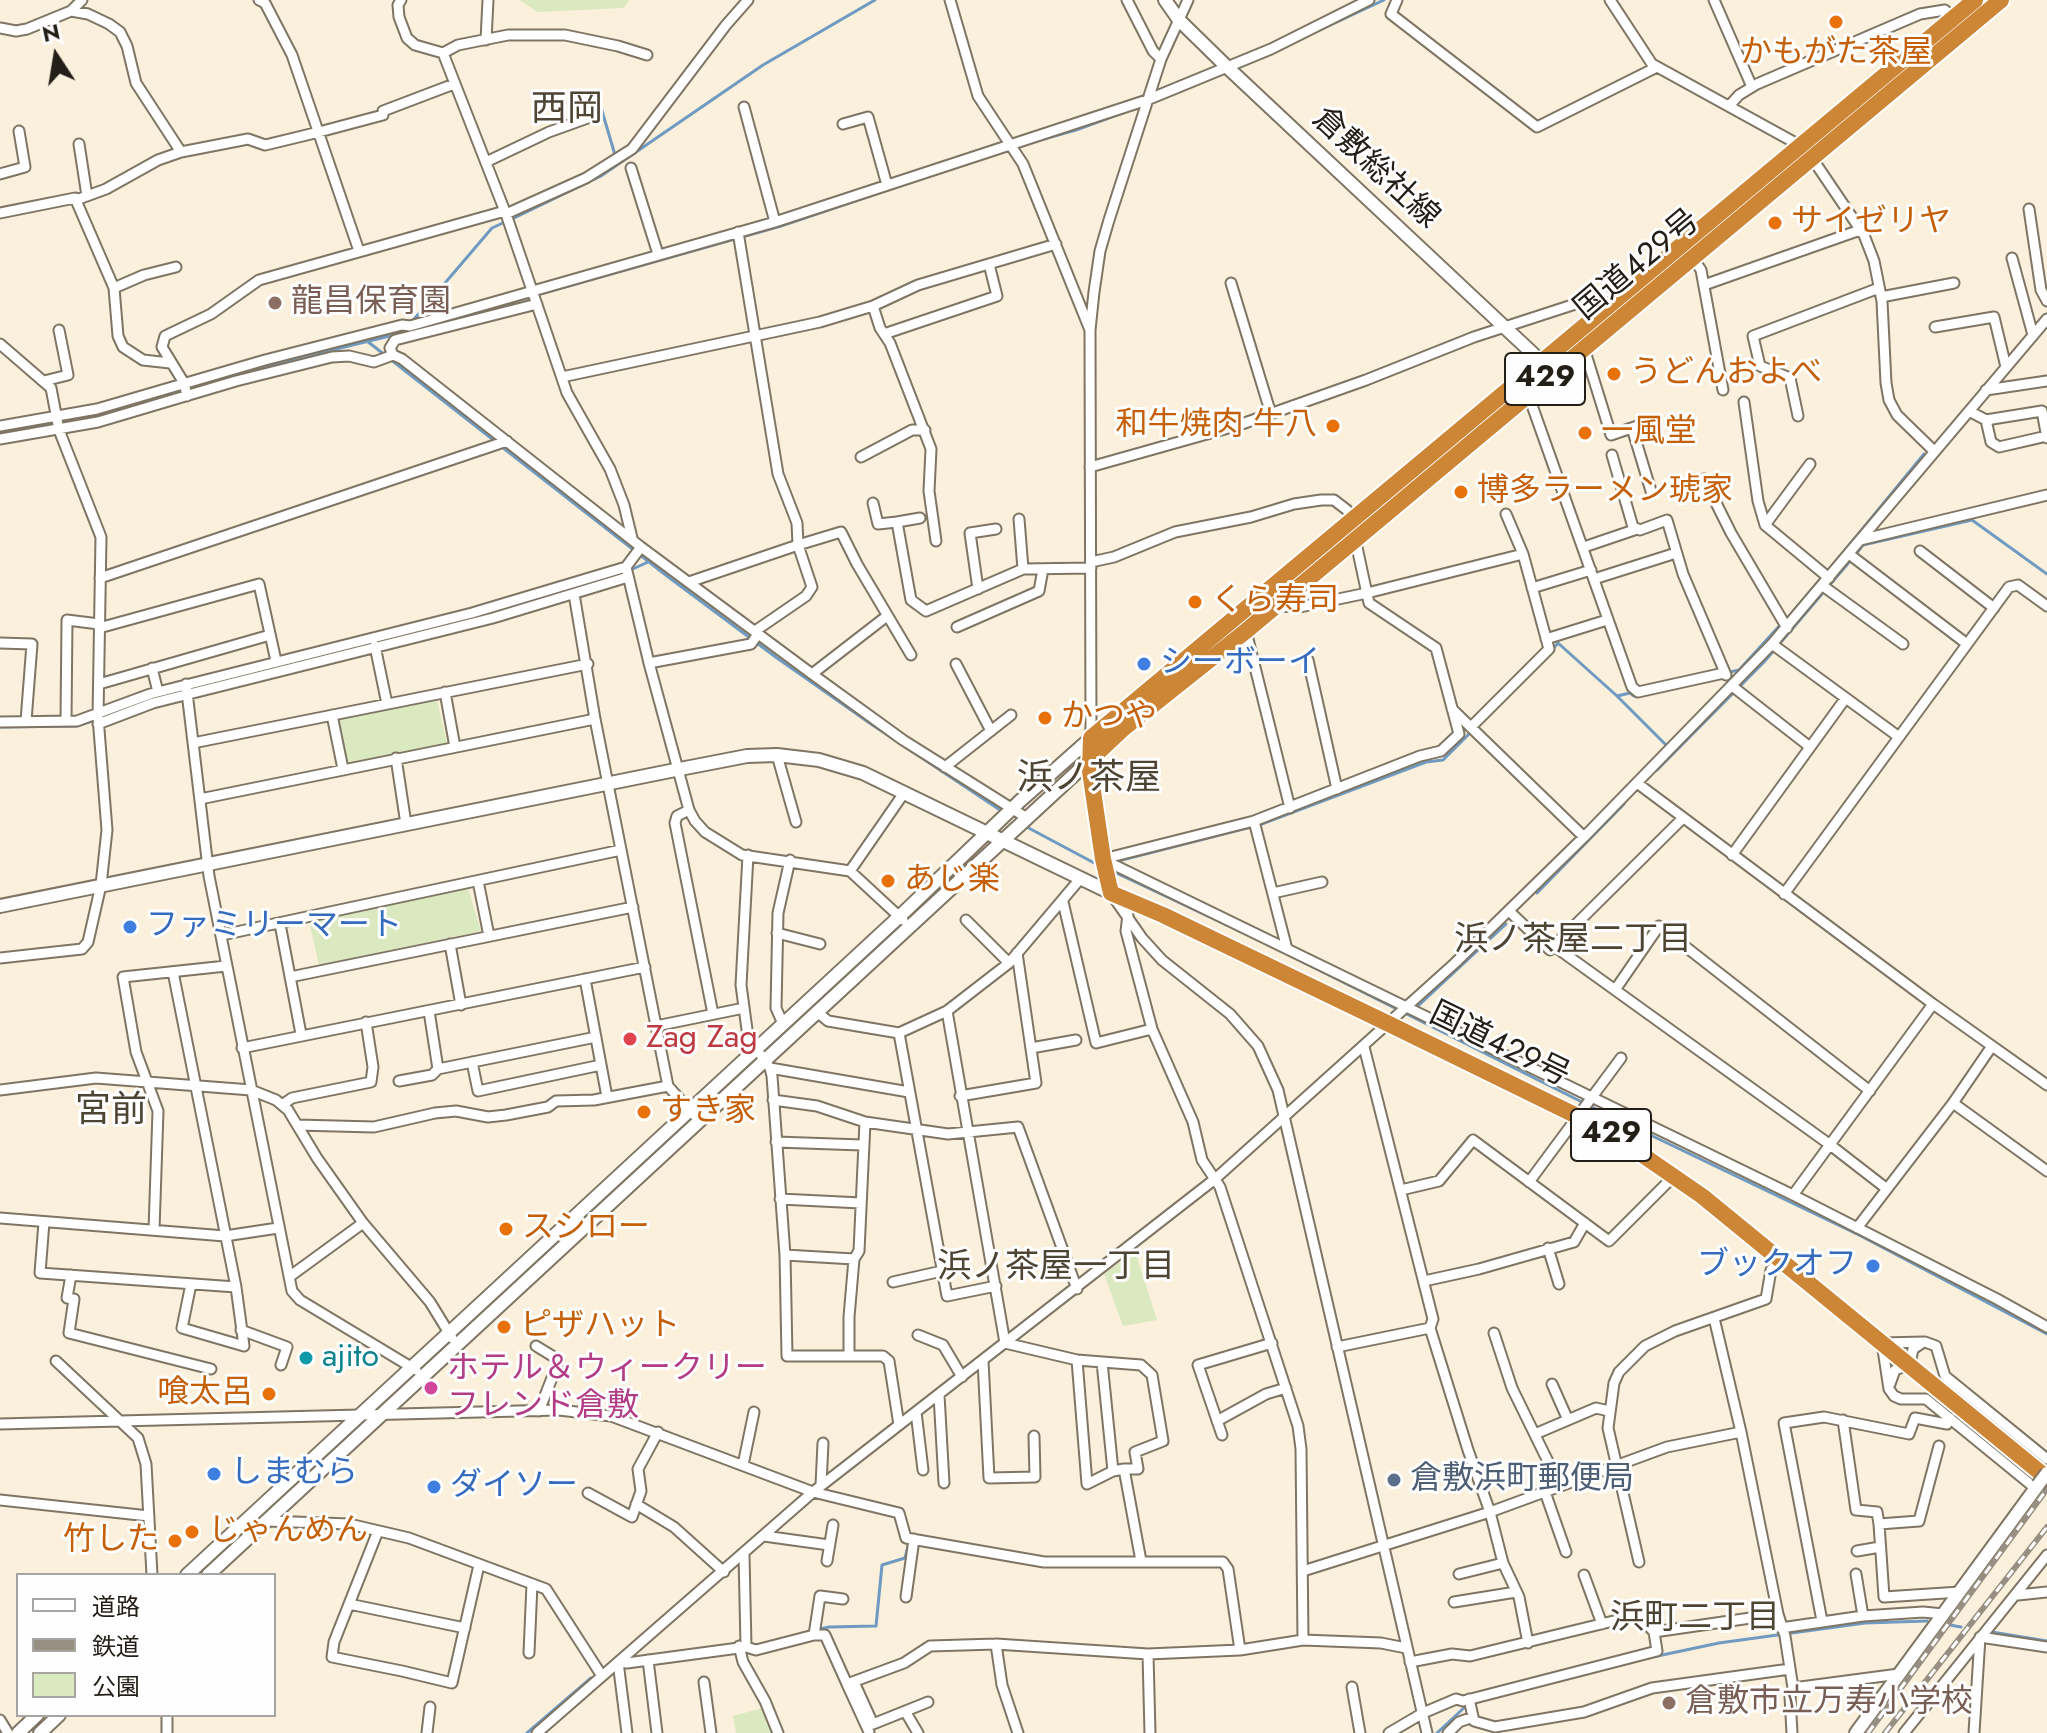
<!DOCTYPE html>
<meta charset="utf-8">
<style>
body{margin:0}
#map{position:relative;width:2047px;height:1733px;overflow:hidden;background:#fbf0dc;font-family:Jost,"Noto Sans JP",sans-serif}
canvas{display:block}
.legend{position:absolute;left:16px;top:1573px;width:260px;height:144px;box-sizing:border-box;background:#fefefe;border:2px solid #a6a5a2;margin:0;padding:10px 14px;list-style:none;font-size:24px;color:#231f18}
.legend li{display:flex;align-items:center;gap:16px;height:40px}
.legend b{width:40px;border:2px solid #a6a5a2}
.north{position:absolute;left:16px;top:16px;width:80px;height:80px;-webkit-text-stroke:6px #fefefe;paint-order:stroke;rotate:348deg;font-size:22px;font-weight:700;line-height:32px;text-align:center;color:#231f18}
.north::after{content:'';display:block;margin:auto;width:28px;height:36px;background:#231f18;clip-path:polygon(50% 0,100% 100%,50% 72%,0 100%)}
</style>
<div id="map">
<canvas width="2047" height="1733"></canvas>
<ul class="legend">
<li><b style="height:10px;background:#fff"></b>道路</li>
<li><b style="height:10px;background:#978f81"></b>鉄道</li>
<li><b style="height:22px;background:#dae9c0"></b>公園</li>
</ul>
<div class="north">N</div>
</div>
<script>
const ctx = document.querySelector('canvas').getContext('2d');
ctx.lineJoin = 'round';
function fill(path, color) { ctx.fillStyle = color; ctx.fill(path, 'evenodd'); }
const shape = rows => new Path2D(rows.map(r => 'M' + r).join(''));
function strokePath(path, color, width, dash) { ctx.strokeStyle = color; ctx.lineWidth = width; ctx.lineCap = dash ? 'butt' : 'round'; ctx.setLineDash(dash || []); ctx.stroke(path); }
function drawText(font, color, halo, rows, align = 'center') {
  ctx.font = font + ' Jost,"Noto Sans JP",sans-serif'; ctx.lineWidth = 6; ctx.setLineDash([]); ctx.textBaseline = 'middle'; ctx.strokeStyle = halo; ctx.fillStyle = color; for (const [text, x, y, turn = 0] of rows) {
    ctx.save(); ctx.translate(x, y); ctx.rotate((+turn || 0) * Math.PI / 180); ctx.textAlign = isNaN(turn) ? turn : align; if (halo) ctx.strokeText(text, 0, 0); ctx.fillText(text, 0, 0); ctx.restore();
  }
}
fill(shape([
 [519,0,629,0,624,8,538,12],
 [437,700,447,743,345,764,337,719],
 [468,888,481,931,319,965,309,921],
 [1135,1251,1157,1320,1123,1326,1104,1274],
 [766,1707,776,1733,736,1733,733,1716]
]), '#dae9c0');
strokePath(shape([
 [1260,58,1384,0],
 [597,94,615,155],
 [1033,142,1076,130,1125,112],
 [512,219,601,176,763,65,875,0],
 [410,324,492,228,505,222],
 [402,333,781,226,965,164],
 [367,341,496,442],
 [189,387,233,374,402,333,405,329],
 [0,432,98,415,182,390],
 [502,447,667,576,777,658,871,724,1003,812],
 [1856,554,1863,545,1972,520,2047,574],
 [1827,572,1924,454],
 [545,596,622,574,648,562],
 [473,617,527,601],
 [1786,620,1822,577],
 [1552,650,1558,643,1617,696,1630,693,1634,696,1639,695],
 [1730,672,1739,670,1782,623],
 [1617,696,1666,745],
 [143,701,186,690],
 [0,727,77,726,95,720],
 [1657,770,1764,662,1851,560],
 [1023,825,1098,865],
 [1118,861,1259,825,1426,762,1443,760,1471,732],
 [1112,871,1246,934],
 [1537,893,1624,804],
 [1289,955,1592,1107,1859,1235,2047,1334],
 [1419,1005,1506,924],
 [1944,1624,1961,1627],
 [815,1630,829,1627,876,1626,882,1565,905,1558,908,1546],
 [1992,1632,2047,1641],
 [1648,1658,1719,1643,1865,1623,1927,1621],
 [527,1733,591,1678],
 [1437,1733,1466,1706]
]), '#6f9ac1', 3);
const street = shape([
 [259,0,265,3,292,55,359,251],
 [401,0,398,5,399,17,407,38,415,45,443,53,506,214,567,393,610,469,624,505,632,538],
 [950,0,978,96,1023,164,1090,330],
 [1127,0,1153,51,1161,59],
 [1397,0,1391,14,1537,127,1657,67],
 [1610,0,1652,64,1801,146,1812,158,1864,235,1874,261,1882,301,1886,383,1889,400,1897,415,1934,451],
 [1714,0,1752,87],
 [71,11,82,0],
 [0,28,16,31,27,29,71,11,88,14,109,24,120,32,127,46,136,83,181,152,248,139,265,145,319,132,383,115,383,111,454,84],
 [486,40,488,0],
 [443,53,458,45,508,35,565,35,618,46,647,55],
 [1729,106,1739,95,1757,84,1920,14,1945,10,1954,18],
 [744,107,775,222],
 [843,124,868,117,887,185],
 [79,144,87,196],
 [486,162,549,132,596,115],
 [631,168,658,254],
 [0,174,25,167,19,131],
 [76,200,106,189,158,160,181,152],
 [2029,209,2041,290,2047,301],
 [0,213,75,198,114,288,118,336,123,347,143,360,170,363],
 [506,214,586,178,632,149,726,25,748,0],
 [1693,258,1701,270,1723,390],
 [2012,258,2033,335],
 [1231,283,1271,414],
 [1704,285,1860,230],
 [114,288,144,275,176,267],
 [1881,297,1954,283],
 [873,306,880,328,890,343,931,449,929,491,936,541],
 [1935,327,1994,317,2006,367],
 [884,334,997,296,989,264],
 [0,344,51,388,59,430,101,537,98,717,107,830,101,885,88,942,82,949,0,958],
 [1584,348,1611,435,1652,421],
 [393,355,402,359,641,547,812,674,903,740,1027,818],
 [393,355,390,348,395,340,537,304],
 [562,377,820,322,873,306,918,285,1056,244],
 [44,381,68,375,59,330],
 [1986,390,2047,381],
 [1528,394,1632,687,1638,692,1724,673],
 [187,396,184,383,162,347,165,336,211,314,259,280,505,211],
 [1744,402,1758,501,1765,525,1829,578],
 [1969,411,1986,420,2042,411,2047,438],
 [1798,416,1790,378,1760,366,1753,336,1879,288],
 [1986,420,1991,442,1999,447,2047,436],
 [0,426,97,409,265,360,402,325,410,326,775,222,1147,100,1271,49,1369,0],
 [1632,428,1651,491],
 [0,439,98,422,236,381,332,357,349,356,374,362,393,355],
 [1612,455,1633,527,1640,530,1667,520,1683,574,1726,675],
 [861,457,912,430,925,430],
 [1090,467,1239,425,1366,380,1474,337,1603,295,1614,306],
 [1704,479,1731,533,1787,628],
 [873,503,878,524,897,522],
 [920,518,897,522,911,600,926,611,1023,569,1091,568],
 [1019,519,1023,569],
 [1765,525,1810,464],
 [1860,540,2047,495],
 [641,547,626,567,649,663,689,810,695,821,705,832,742,855,850,871,903,920],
 [1584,547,1637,529],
 [1920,551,1994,608],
 [1849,554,1967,644],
 [1091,562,1114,557,1175,532,1251,517,1294,504,1321,500,1334,500,1347,510,1354,523],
 [100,578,507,441],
 [1594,579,1676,553],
 [689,582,798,545,797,523,778,474,738,232],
 [1823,586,1903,644],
 [1532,588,1591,570],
 [978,589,970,533,996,529],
 [574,594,595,719,668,1086,694,1115],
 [1279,606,1300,607,1367,593,1523,554],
 [957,627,1039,591,1043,569],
 [99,628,259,584,276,661],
 [755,631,806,596,812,587,798,545,841,532,857,564,911,655],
 [1246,631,1290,808],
 [1546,639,1607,620],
 [0,643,32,644,26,721],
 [1772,644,1899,737],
 [375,646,387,704],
 [1308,660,1337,789],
 [649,663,751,644,758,634],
 [956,664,991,731],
 [152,668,158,692],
 [812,674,887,616],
 [99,684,270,635],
 [186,684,209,876,292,1291,300,1300,416,1370],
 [1732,686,1810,747],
 [445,692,455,747],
 [1452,709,1584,837],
 [332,715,343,769],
 [66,721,67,620,99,624],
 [0,722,77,721,150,694,472,613,626,567],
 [98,724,153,703,493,618,628,577],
 [1471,727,1549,649,1523,554,1506,514],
 [1091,737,1090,330,1094,292,1100,251,1109,220,1161,59,1188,0],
 [193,743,588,664],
 [777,755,796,822],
 [396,758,406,824],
 [945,767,1011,715],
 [1637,783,1933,1004,2047,1085],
 [200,799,595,719],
 [689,810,677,816,675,823,713,1014],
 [1254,821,1287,949],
 [748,855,741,985,748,1037,770,1068,772,1076,785,1255,787,1356,883,1356,889,1361,899,1425],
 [1732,855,1845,699],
 [1103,859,1254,821,1420,756,1441,751,1459,734,1436,648,1369,603,1355,538],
 [1104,860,1793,1195,1997,1299,2047,1327],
 [850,871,904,793],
 [478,881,489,936],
 [1273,893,1322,882],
 [1784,894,2009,587,2018,585,2047,606],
 [1112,895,1142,938,1162,960,1230,1014,1258,1046,1278,1090,1427,1733],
 [1063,902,1096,1043,1152,1029],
 [1510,912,1550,950,1554,946,1829,1144,1887,1189],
 [1128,915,1126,931,1152,1029,1193,1122,1202,1160,1220,1187,1298,1426,1301,1449,1303,1640],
 [966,920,1009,963],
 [280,924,301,1034],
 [777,933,820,944],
 [222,935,621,850],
 [450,944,461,1005],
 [1554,946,1683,818],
 [173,972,236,1287,244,1346,182,1328,191,1284],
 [290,977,633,907],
 [585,979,607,1097],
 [1615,990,1659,926,1870,1091],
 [429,1011,438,1069,596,1037],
 [947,1011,1005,1343,1077,1360,1141,1365,1152,1375,1163,1441,1135,1452,1138,1469,1124,1469],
 [817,1012,828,1021,899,1033,947,1011,1009,963,1080,879],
 [783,1024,776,1008,778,913,790,860],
 [656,1026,744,1008],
 [899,1033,947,1296,996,1286],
 [1992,1046,1953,1103,2047,1171],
 [1364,1047,1433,1319,1430,1328,1468,1450,1490,1512,1503,1563,1519,1597,1528,1643],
 [242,1048,645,967],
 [1031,1048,1076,1040],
 [472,1062,478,1091,601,1065],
 [770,1068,909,1092],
 [399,1081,432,1075,438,1069],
 [0,1090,96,1078,251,1090,276,1100,288,1110,317,1158,363,1223,430,1302,452,1338],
 [960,1096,1036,1083,1017,953],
 [773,1100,817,1106,865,1122,948,1134,1018,1127,1077,1289],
 [282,1105,292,1098,371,1082,373,1067,366,1022],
 [297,1125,374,1127,435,1113,456,1111,488,1117,506,1115,548,1107,556,1101,594,1100,668,1086],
 [776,1142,862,1145],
 [1529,1182,1621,1058],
 [1401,1190,1439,1181,1473,1140,1609,1241,1674,1176],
 [1793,1195,1933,1004],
 [780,1199,861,1203],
 [0,1218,225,1236,278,1228],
 [44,1222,40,1273,236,1287],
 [1857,1228,1953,1103],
 [154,1230,158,1111,136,1052,123,977,226,966],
 [1548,1248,1559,1284],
 [785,1255,854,1259,859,1251,865,1122],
 [71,1275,67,1298,74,1299,69,1333,211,1369],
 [289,1277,363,1223],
 [1424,1281,1479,1269,1574,1242,1585,1223],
 [893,1282,942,1271],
 [1714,1318,1741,1432],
 [241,1330,287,1347,281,1365],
 [1494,1333,1512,1388,1560,1486],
 [918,1335,943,1345,962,1377],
 [536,1346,559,1360,539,1411],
 [1337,1347,1430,1328],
 [849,1356,849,1317,854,1259],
 [1077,1360,1087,1484,1113,1471,1124,1469,1141,1561],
 [56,1361,138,1438,146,1464,152,1575],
 [983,1361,989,1478,1035,1477,1034,1436],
 [1102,1362,1113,1471],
 [1552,1384,1568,1420],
 [1890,1384,1895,1370,1910,1364,1913,1349,1922,1343],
 [939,1395,944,1483],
 [916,1412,923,1470],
 [1843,1420,1856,1510,1877,1512,1879,1524],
 [1217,1421,1266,1394,1286,1388],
 [0,1424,559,1410,611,1416,813,1492,899,1513,906,1538,1044,1562,1223,1562,1228,1569,1240,1650],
 [1535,1434,1596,1408,1609,1411],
 [1222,1435,1198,1365,1272,1343],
 [1939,1446,1919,1521,1879,1524,1884,1597,1960,1592],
 [743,1465,754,1412],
 [821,1485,823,1443],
 [2035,1488,1926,1399,1901,1399,1894,1396,1889,1389,1882,1343,1925,1342,1936,1346,1945,1376,2047,1459],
 [1545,1492,1566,1552],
 [588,1493,632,1517,641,1491,638,1469,658,1432],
 [0,1500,149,1516],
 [636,1504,674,1527,724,1572],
 [267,1521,349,1524,409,1538,546,1589,602,1676],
 [378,1531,334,1642,332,1657,402,1671,452,1683,479,1565],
 [764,1536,829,1545],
 [1857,1551,1880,1547],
 [827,1561,833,1525],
 [1639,1562,1608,1428,1614,1383,1619,1372,1645,1346,1675,1331,1766,1299,1771,1270,1780,1260],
 [1303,1571,1490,1512,1667,1447,1741,1432,1778,1614,1785,1636,1793,1688,1790,1696,1792,1733],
 [1459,1574,1503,1563],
 [1856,1574,1863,1616],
 [1584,1575,1602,1624],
 [2018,1595,2047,1592],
 [906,1597,914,1539],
 [1454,1602,1516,1592],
 [349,1604,465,1628],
 [1822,1621,1784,1423,1824,1417,1909,1434,1915,1418,1947,1424,1950,1418],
 [1781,1628,1863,1616,1923,1612,1943,1614],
 [814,1635,825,1635,847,1684,904,1663,930,1646,996,1644,1148,1654,1240,1650,1303,1640,1381,1643,1406,1648],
 [1980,1637,2047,1647],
 [996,1644,1002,1685,1018,1733],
 [739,1646,743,1662,765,1701,778,1733],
 [746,1647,756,1650,814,1635,820,1596,843,1599],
 [529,1653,532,1584],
 [1148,1654,1150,1733],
 [648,1660,657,1733],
 [1410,1662,1452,1654,1470,1656,1638,1615,1654,1632,1778,1614],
 [704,1682,711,1733],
 [854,1682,873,1724,928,1702],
 [847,1684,869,1732],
 [1352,1687,1360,1733],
 [1793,1688,1899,1674],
 [1469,1699,1474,1721,1495,1727,1584,1712,1652,1688,1790,1669],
 [905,1711,918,1733],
 [167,1715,167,1733],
 [0,1720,8,1733],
 [427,1733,430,1707],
 [537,1733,813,1492,1215,1179,1455,963,1584,837,1772,644,2047,319],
 [627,1733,618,1662,627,1663,746,1647,744,1554],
 [1389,1733,1423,1713,1456,1699,1463,1701,1657,1651,1654,1632],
 [1448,1733,1459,1722,1473,1717],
 [1904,1733,2047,1555],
 [1974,1733,1980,1637]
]);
const secondary = shape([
 [1165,0,1179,20,1226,66,1545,365],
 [0,906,680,769,747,756,777,755,819,760,863,773,1111,893],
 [187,1575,900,916,1020,801,1091,738],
 [208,1575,1090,760],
 [18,1733,37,1715],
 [40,1733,59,1715],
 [1856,1733,2038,1485]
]);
const highway = shape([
 [1975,0,1091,738,1090,771,1103,859,1111,893,1163,915,1389,1024,1579,1117,1628,1145,1702,1196,2047,1478],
 [1090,760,1124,728,1246,631,2001,0]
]);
strokePath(street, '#7f7564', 13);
strokePath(secondary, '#7f7564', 16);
strokePath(highway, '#fff', 20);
strokePath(street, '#fff', 9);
strokePath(secondary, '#fff', 12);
strokePath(highway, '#cd8536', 16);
const rail = shape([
 [1868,1733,2047,1489],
 [1885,1733,2047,1527]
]);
strokePath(rail, '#978f81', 6);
strokePath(rail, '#fefefe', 3, [9]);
const secondaryBridge = shape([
 [2038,1485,2047,1473]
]);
strokePath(secondaryBridge, '#7f7564', 16, []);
strokePath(secondaryBridge, '#fff', 12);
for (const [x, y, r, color] of [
 [1836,22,8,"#e8710a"],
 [1775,223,8,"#e8710a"],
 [275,303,8,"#8d6e63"],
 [1614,374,8,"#e8710a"],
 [1333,426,8,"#e8710a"],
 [1585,433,8,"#e8710a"],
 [1461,492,8,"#e8710a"],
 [1195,602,8,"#e8710a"],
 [1144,664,8,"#3f7fe0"],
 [1045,718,8,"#e8710a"],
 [888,881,8,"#e8710a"],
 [130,927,8,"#3f7fe0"],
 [630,1039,8,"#e0444e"],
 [644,1112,8,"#e8710a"],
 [506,1229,8,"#e8710a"],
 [1873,1266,8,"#3f7fe0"],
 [504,1327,8,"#e8710a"],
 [306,1358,8,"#0f9aa8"],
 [431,1388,8,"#d1479c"],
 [269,1394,8,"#e8710a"],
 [214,1474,8,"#3f7fe0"],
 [1394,1480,8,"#5c6f8a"],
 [434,1487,8,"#3f7fe0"],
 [192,1532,8,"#e8710a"],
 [175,1541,8,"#e8710a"],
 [1669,1703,8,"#8d6e63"]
]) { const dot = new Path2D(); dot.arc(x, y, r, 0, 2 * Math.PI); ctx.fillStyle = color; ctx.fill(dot); strokePath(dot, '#fefefe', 3); }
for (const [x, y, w] of [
 [1545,379,80],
 [1611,1135,80]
]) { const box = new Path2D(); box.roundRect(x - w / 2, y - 26, w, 52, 6); ctx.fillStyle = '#fefefe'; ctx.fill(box); strokePath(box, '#231f18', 2); }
drawText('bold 30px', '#231f18', null, [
 ["429",1545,379],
 ["429",1611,1135]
]);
drawText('32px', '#c56008', '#fefefe', [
 ["かもがた茶屋",1836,54,"center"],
 ["サイゼリヤ",1791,223],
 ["うどんおよべ",1630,374],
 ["和牛焼肉 牛八",1317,426,"right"],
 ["一風堂",1601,433],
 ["博多ラーメン琥家",1477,492],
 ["くら寿司",1211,602],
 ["かつや",1061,718],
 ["あじ楽",904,881],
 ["すき家",660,1112],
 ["スシロー",522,1229],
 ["ピザハット",520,1327],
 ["喰太呂",253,1394,"right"],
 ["じゃんめん",208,1532],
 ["竹した",159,1541,"right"]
], 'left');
drawText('32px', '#231f18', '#fefefe', [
 ["倉敷総社線",1375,169,43],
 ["国道429号",1638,266,-40],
 ["国道429号",1499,1046,26]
]);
drawText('32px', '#785e54', '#fefefe', [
 ["龍昌保育園",291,303],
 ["倉敷市立万寿小学校",1685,1703]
], 'left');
drawText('32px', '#366cbe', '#fefefe', [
 ["シーボーイ",1160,664],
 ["ファミリーマート",146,927],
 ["ブックオフ",1857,1266,"right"],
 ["しまむら",230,1474],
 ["ダイソー",450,1487]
], 'left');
drawText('32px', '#be3a42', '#fefefe', [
 ["Zag Zag",646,1039]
], 'left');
drawText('32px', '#0d838f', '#fefefe', [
 ["ajito",322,1358]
], 'left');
drawText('32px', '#b23c85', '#fefefe', [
 ["ホテル＆ウィークリー",447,1370],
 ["フレンド倉敷",447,1407]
], 'left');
drawText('32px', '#4e5e75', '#fefefe', [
 ["倉敷浜町郵便局",1410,1480]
], 'left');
drawText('34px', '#4d4434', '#fefefe', [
 ["浜ノ茶屋二丁目",1573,942],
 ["浜ノ茶屋一丁目",1056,1269],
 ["浜町二丁目",1695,1620]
]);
drawText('36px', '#4d4434', '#fefefe', [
 ["西岡",567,111],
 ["浜ノ茶屋",1089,780],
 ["宮前",111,1112]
]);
</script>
